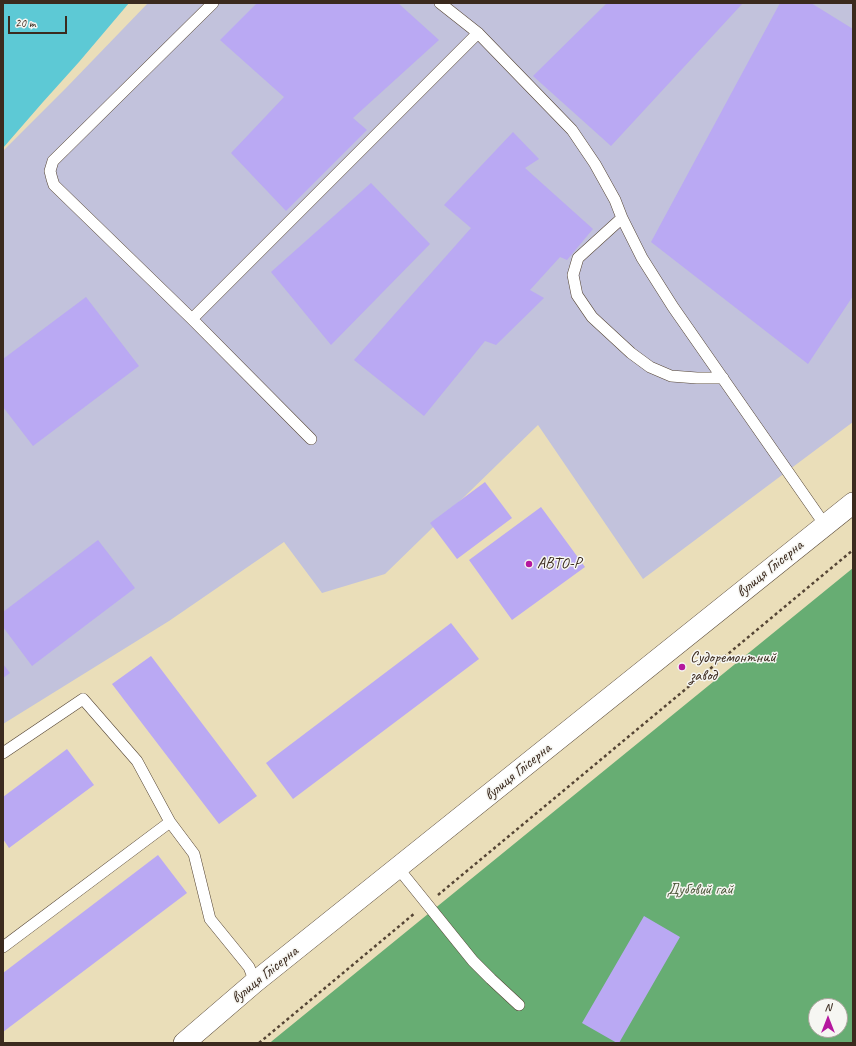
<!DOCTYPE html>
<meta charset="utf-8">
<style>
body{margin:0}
#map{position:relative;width:856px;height:1046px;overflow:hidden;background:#eadeb9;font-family:Caveat,sans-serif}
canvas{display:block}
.frame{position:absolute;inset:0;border:4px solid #3b2a1e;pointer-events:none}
.north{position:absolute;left:808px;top:998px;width:40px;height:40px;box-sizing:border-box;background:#f6f6f2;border:1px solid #aba49d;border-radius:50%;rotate:0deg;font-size:11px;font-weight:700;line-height:16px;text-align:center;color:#3b2a1e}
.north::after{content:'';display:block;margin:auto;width:14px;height:18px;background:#b5179e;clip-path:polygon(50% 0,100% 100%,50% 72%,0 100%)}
.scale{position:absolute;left:8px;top:16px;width:59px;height:18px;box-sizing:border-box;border:2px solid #3b2a1e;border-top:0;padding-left:5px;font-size:12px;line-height:14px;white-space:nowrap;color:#3b2a1e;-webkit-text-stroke:3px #f6f6f2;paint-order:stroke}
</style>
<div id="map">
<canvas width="856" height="1046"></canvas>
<div class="frame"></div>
<div class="north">N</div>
<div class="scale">20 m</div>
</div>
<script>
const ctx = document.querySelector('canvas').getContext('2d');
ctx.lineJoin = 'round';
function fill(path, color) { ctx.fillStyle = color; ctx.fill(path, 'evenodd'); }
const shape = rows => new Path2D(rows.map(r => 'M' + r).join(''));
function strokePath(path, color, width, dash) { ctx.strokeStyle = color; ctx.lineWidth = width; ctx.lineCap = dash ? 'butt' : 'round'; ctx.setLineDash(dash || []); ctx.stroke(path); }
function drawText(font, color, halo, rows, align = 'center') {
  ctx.font = font + ' Caveat,sans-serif'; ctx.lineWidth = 3; ctx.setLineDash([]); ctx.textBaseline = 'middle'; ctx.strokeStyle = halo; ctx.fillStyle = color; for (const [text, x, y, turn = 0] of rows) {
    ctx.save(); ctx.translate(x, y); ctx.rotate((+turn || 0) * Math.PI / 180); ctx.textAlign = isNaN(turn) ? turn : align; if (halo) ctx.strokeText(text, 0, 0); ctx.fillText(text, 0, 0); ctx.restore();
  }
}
fill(shape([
 [148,3,853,3,853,422,643,579,538,425,385,574,322,593,284,542,169,621,3,724,3,151,66,88]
]), '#c2c2dc');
fill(shape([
 [853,568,853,1043,270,1043,272,1041],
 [816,1006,840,1006,840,1030,816,1030]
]), '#67ad73');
fill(shape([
 [3,3,129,3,79,62,43,102,3,148]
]), '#5dc9d5');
fill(shape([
 [257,3,398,3,439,40,353,118,367,130,286,211,231,153,284,97,220,40],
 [607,3,743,3,611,146,533,76],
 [780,3,811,3,853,29,853,296,808,364,651,242],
 [513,132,539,159,525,168,593,229,567,260,560,257,530,290,544,298,496,345,485,341,424,416,354,360,471,228,444,205],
 [371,183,430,244,331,345,271,272],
 [86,297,139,366,33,446,3,407,3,359],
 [485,482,512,518,457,559,430,523],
 [541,507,585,567,512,620,469,560],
 [98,540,135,588,32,666,3,627,3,612],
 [451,623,479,659,293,799,266,763],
 [151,656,257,796,219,824,112,684],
 [3,664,10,673,3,678],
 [67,749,94,785,9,848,3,839,3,797],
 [158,855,187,893,3,1032,3,973],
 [644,916,680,937,619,1043,617,1043,582,1023]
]), '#baa9f3');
const lane = shape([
 [213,3,53,161,50,171,52,179,54,185,192,319,311,439],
 [440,3,478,33,572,130,595,164,615,200,622,218,642,258,673,307,825,525],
 [622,218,578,258,573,275,577,295,592,317,631,353,650,367,671,376,697,378,723,378],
 [192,319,478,33],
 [3,753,83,699,137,761,170,822,194,854,210,919,249,967,255,982],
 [398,868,473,961,491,979,519,1005],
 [3,947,170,822]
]);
const street = shape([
 [184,1043,255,982,853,503]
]);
strokePath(lane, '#554535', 12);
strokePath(street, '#554535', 22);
strokePath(shape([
 [438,895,853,550],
 [259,1043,415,913]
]), '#554535', 2.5, [3, 3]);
strokePath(lane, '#fff', 11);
strokePath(street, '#fff', 21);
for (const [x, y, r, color] of [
 [529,564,4,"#b5179e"],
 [682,667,4,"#b5179e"]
]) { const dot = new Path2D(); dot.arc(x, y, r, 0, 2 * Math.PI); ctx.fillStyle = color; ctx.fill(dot); strokePath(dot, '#f6f6f2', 1.5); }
drawText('16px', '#3b2a1e', '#f6f6f2', [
 ["АВТО-Р",537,564],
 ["Судоремонтний",690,658],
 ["завод",690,676]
], 'left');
drawText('16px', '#3b2a1e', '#f6f6f2', [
 ["вулиця Глісерна",770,569,-39],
 ["вулиця Глісерна",518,772,-39],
 ["вулиця Глісерна",265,975,-39]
]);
drawText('16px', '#4f5a3d', '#f6f6f2', [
 ["Дубовий гай",700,890]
]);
</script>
